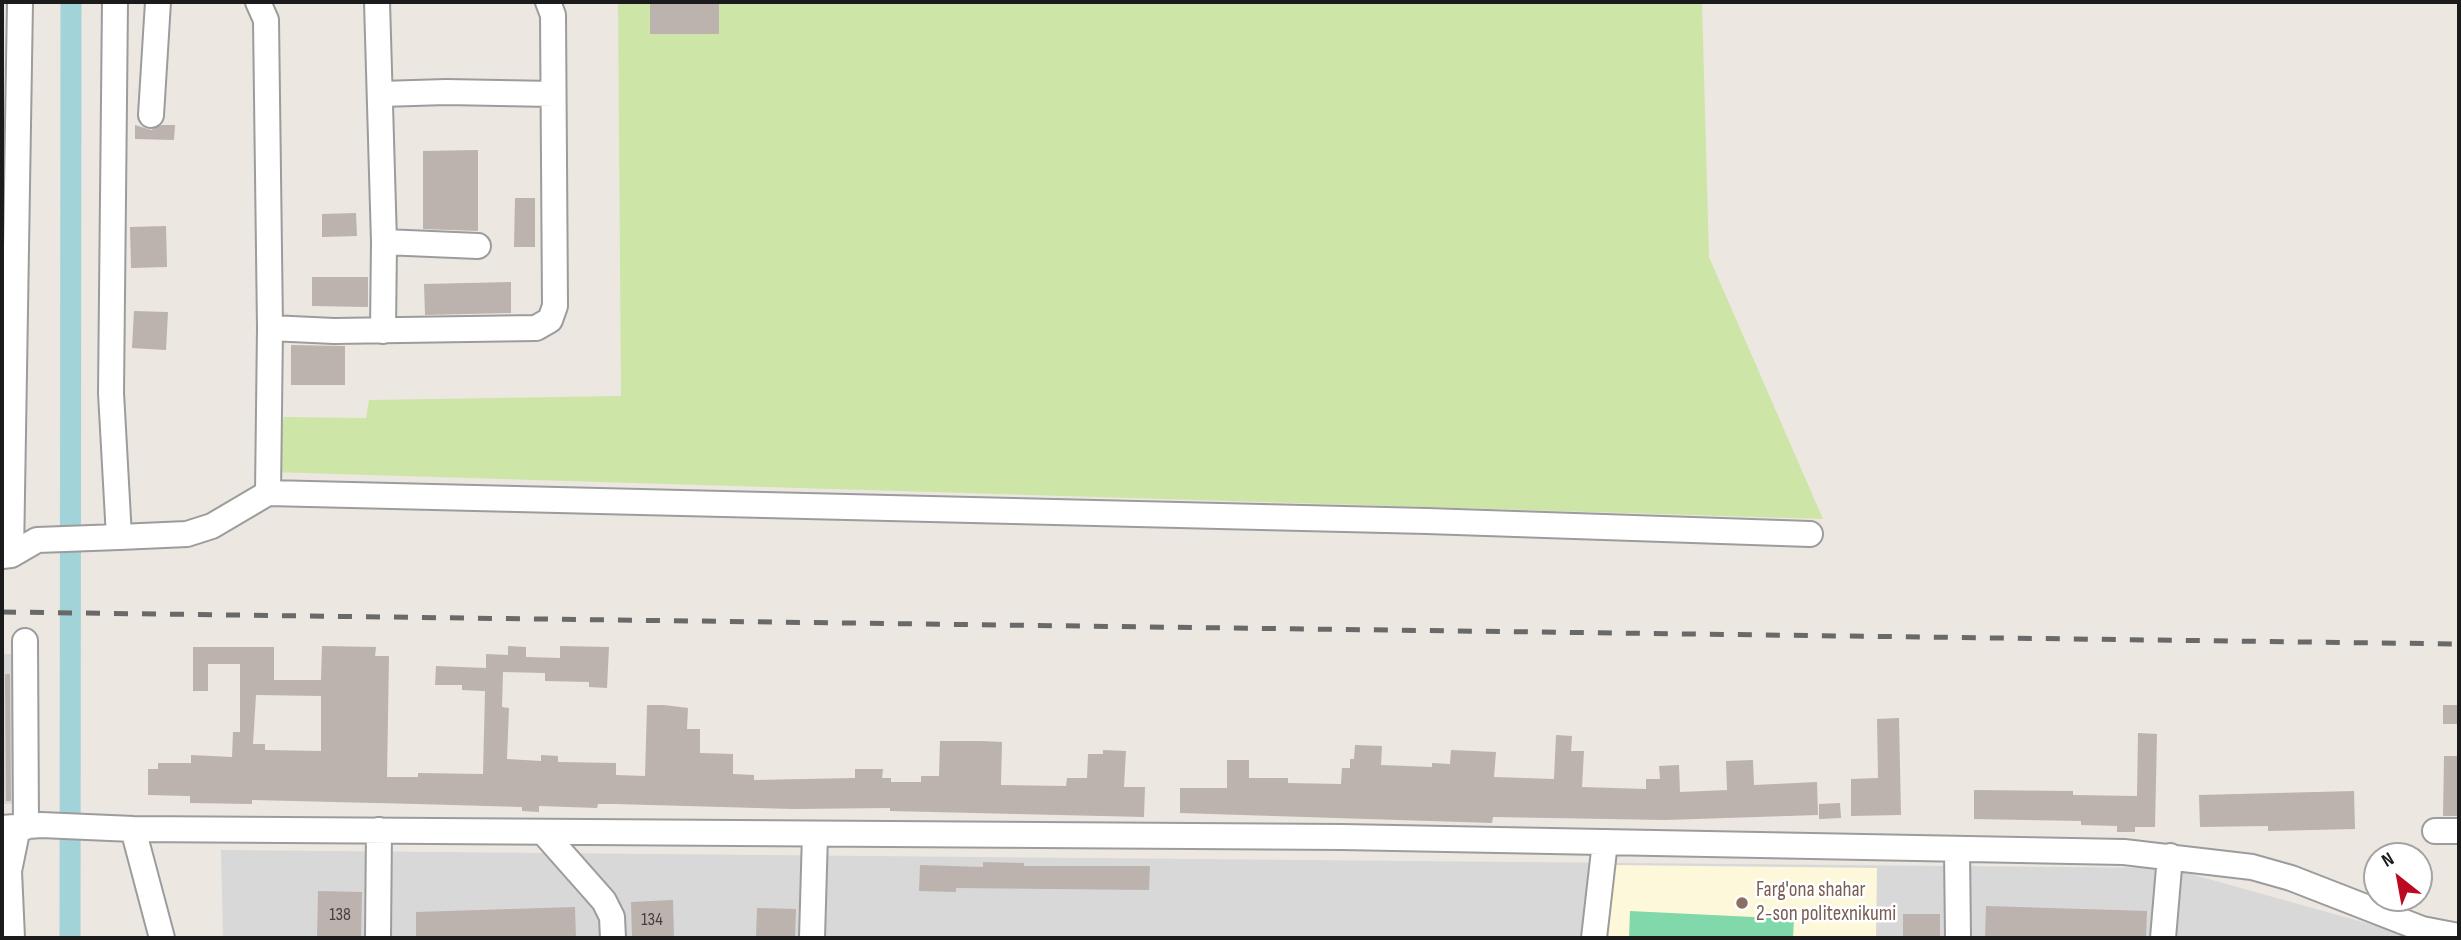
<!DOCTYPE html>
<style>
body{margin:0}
#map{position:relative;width:2461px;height:940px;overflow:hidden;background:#ece7e1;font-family:"Sofia Sans Condensed",sans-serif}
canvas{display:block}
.frame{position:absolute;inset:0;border:4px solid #1b1b1b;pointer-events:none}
.north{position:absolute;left:2363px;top:842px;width:70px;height:70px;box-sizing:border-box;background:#fff;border:2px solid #a4a4a4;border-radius:50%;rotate:329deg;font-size:19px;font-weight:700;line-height:28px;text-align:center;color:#1b1b1b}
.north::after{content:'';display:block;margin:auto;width:24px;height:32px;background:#bc0921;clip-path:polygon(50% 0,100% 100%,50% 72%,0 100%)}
</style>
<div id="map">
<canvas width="2461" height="940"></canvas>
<div class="frame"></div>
<div class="north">N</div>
</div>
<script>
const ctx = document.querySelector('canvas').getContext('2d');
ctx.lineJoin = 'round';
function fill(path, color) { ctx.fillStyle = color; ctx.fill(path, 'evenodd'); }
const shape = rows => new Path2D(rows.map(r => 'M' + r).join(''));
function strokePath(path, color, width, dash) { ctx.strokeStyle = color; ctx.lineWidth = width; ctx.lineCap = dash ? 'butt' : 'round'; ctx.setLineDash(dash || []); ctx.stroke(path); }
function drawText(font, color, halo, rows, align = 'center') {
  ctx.font = font + ' "Sofia Sans Condensed",sans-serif'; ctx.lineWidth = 5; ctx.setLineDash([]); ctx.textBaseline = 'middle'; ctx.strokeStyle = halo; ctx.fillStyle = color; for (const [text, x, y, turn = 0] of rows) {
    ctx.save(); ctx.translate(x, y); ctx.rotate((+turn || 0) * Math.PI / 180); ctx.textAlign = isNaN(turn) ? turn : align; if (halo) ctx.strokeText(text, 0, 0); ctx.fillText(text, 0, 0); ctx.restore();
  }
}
fill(shape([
 [2,654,23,654,25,803,2,804],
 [221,850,2169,868,2420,938,223,938]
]), '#d9d8d8');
fill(shape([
 [1612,865,1877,868,1876,938,1604,938]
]), '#fdf8d9');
fill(shape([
 [618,2,1702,2,1709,257,1823,519,271,472,284,417,366,418,369,400,621,396]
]), '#cee5a8');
fill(shape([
 [1630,911,1794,919,1793,938,1629,938]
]), '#81d8ab');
strokePath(shape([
 [70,938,71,2]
]), '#a2d3d8', 21);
fill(shape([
 [650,2,719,2,719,34,650,34],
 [135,125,151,130,161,125,175,125,174,140,135,139],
 [478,150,478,231,423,229,423,151],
 [515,198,535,198,535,247,514,247],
 [356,213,357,236,322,237,322,214],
 [166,226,167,267,131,268,130,227],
 [312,277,368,277,368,307,312,306],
 [511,282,511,313,425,315,424,284],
 [134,311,168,312,166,350,132,348],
 [291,345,345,346,345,385,291,385],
 [322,646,376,647,375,656,389,656,387,777,418,777,418,773,483,774,485,691,462,690,462,685,435,685,436,666,486,668,486,654,508,655,508,646,526,647,526,657,560,658,560,646,609,647,607,688,589,687,589,682,545,681,545,673,503,672,502,707,509,708,507,759,541,761,541,755,558,756,558,762,616,763,616,775,645,776,647,705,664,705,688,708,687,729,700,729,700,753,733,754,733,774,754,775,754,780,855,778,855,769,883,769,882,778,891,778,891,782,921,782,921,776,939,776,940,741,982,741,1002,742,1001,785,1066,786,1067,778,1087,778,1088,754,1103,754,1103,750,1126,751,1124,787,1145,787,1144,817,890,811,890,808,793,809,615,804,598,804,597,808,539,806,539,812,522,811,522,807,417,804,252,800,252,804,190,803,190,796,148,795,148,769,158,769,158,763,191,763,191,755,232,757,233,732,240,732,240,664,208,664,208,691,193,691,193,647,274,647,274,680,321,680],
 [256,695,321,696,321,751,265,750,265,744,253,744],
 [5,674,10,674,11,801,6,801],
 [2443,705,2459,705,2459,724,2443,724],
 [1899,718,1901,815,1851,816,1851,779,1878,778,1877,719],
 [2138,733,2157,734,2155,827,2135,827,2135,832,2117,832,2117,826,2081,825,2081,821,1974,819,1974,790,2073,791,2073,795,2137,796],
 [1556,735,1572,736,1571,751,1584,751,1582,787,1646,789,1646,779,1660,779,1659,766,1679,765,1680,792,1727,790,1726,761,1753,760,1754,785,1817,782,1818,815,1665,820,1493,817,1492,823,1180,813,1180,788,1227,788,1227,760,1249,760,1249,778,1288,778,1288,783,1341,784,1342,768,1350,768,1350,759,1354,759,1355,745,1382,746,1381,765,1432,767,1432,763,1450,764,1451,750,1496,752,1494,777,1554,779],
 [2444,756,2459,756,2459,816,2443,816],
 [2354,791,2355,829,2268,831,2268,826,2200,827,2199,795],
 [1840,803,1841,818,1819,819,1819,804],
 [983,862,1024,863,1024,866,1150,866,1149,890,956,888,956,892,919,891,920,865,983,867],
 [318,891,362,892,361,938,317,938],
 [673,900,674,938,632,938,631,902],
 [1986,906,2147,911,2146,938,1985,938],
 [575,907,576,938,416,938,416,912],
 [757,908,796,909,795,938,756,938],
 [1903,914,1940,914,1940,938,1903,938]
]), '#bcb2ae');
const minor = shape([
 [377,2,384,242,383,331],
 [381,94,446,92,553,94],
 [151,115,158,2],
 [384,242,478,246],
 [270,328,334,331,536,328,550,320,555,306,553,15,548,2],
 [268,493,1427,521,1810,534],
 [119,537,187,534,212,526,268,493,270,328,266,20,258,2],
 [11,555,20,2],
 [2,556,11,555,37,540,119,537,111,393,115,2],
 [25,641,26,827],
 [2,828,41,825,133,829,1342,837,2124,852,2252,867,2291,878,2422,929,2459,936],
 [133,829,162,938],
 [2435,831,2459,831],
 [543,832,604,901,612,917,613,938],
 [1957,850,1958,938],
 [12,938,9,871,18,827],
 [378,938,379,830],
 [812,938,815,834],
 [1594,938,1605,842],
 [2163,938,2170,856]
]);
strokePath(minor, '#9c9c9c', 28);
strokePath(minor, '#fff', 24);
strokePath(shape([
 [2,612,2459,644]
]), '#696969', 5, [14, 14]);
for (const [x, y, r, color] of [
 [1742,903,7,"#8d6e63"]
]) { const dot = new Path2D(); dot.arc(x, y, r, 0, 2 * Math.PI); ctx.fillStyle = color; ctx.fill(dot); strokePath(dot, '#fff', 2.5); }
drawText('18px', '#434140', null, [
 ["138",340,915],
 ["134",652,920]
]);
drawText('21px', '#785e54', '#fff', [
 ["Farg'ona shahar",1756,891],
 ["2-son politexnikumi",1756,915]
], 'left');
</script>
